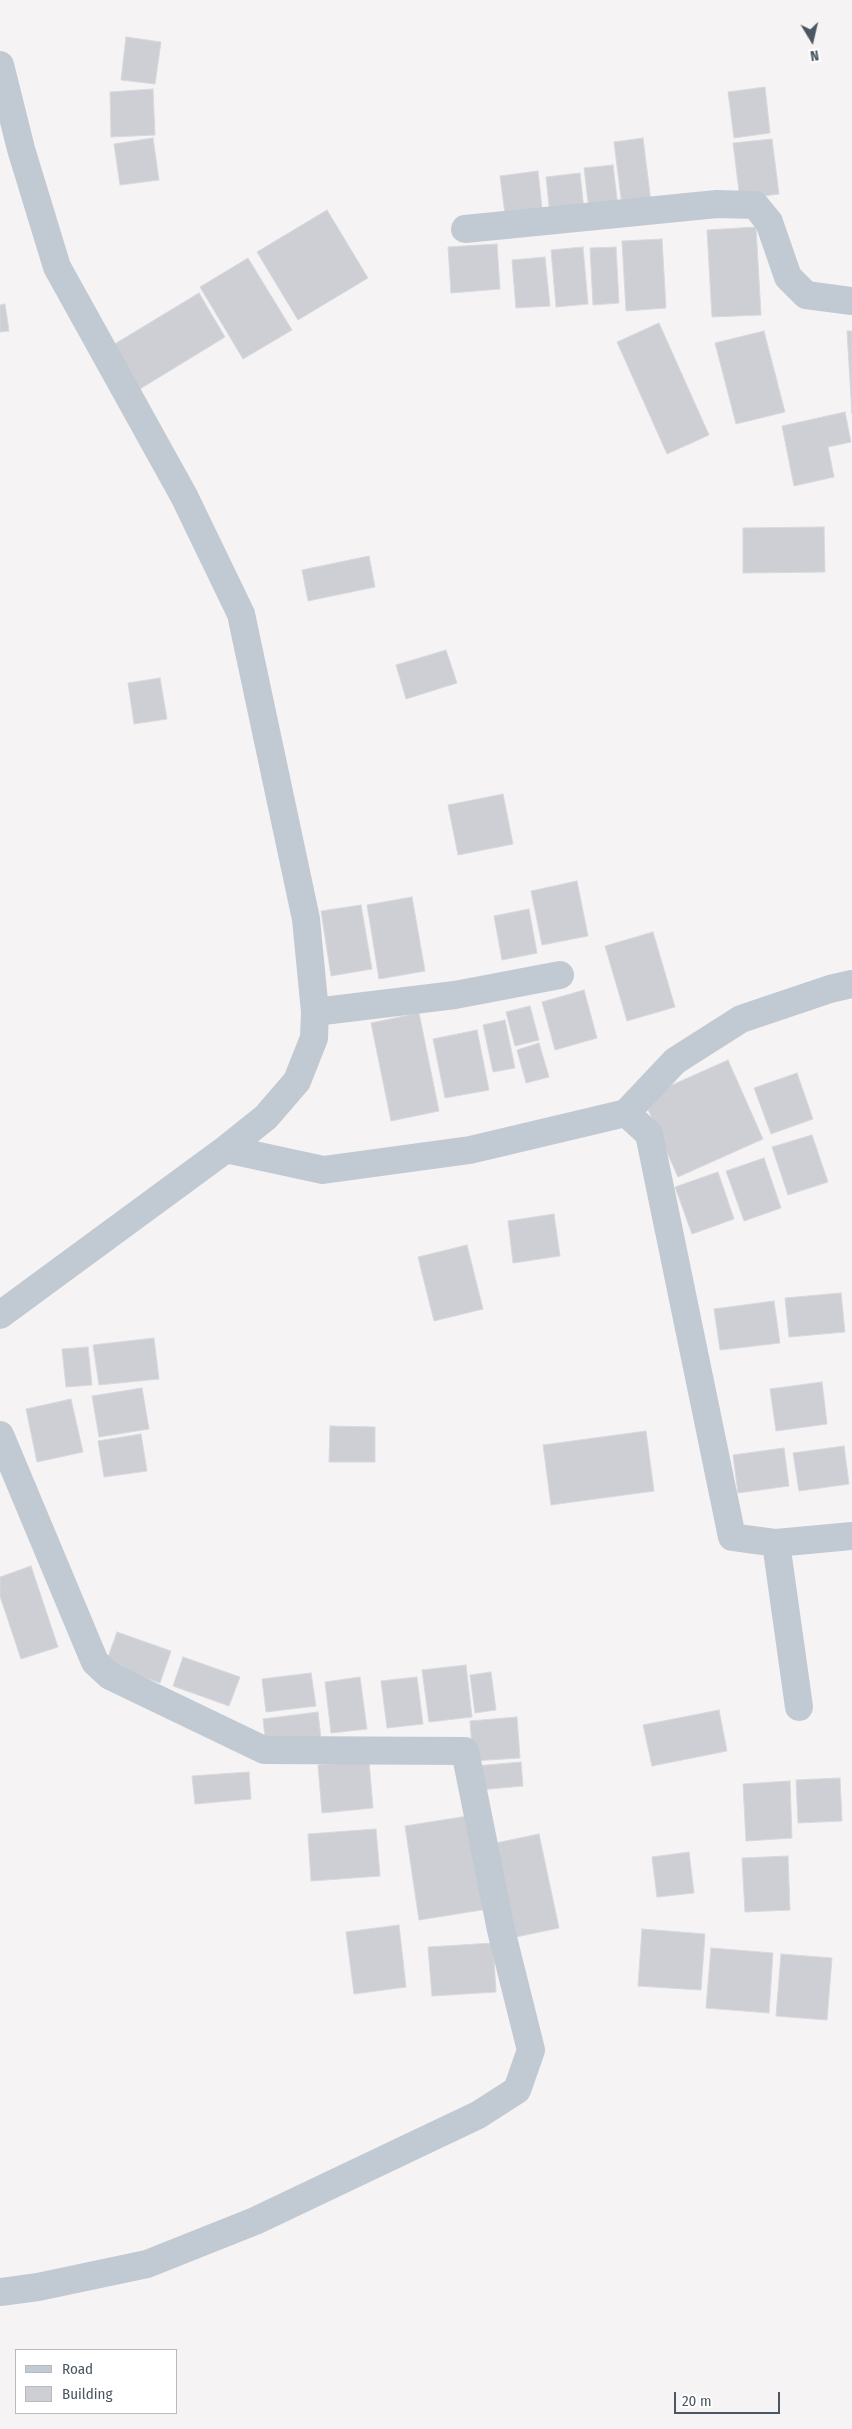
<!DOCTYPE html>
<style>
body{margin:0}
#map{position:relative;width:852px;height:2429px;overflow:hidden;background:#f5f3f3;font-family:"Fira Sans Condensed",sans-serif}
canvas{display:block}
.legend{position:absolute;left:15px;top:2349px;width:162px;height:65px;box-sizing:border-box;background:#fff;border:1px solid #b7bbc0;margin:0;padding:6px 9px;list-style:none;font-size:15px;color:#4a5661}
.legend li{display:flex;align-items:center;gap:10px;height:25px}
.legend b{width:25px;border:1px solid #b7bbc0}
.north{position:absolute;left:787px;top:15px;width:50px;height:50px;-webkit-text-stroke:4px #fff;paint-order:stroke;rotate:171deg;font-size:14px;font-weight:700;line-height:20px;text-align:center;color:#4a5661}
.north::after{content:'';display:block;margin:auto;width:18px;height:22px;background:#4a5661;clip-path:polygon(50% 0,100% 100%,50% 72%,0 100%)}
.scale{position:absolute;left:674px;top:2392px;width:106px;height:22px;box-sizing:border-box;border:2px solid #4a5661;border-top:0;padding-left:6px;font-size:15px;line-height:18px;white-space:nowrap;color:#4a5661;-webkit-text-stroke:4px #fff;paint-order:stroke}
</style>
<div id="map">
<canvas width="852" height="2429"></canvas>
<ul class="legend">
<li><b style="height:6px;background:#c1cad2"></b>Road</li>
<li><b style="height:14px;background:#cdcfd5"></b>Building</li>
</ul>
<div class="north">N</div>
<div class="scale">20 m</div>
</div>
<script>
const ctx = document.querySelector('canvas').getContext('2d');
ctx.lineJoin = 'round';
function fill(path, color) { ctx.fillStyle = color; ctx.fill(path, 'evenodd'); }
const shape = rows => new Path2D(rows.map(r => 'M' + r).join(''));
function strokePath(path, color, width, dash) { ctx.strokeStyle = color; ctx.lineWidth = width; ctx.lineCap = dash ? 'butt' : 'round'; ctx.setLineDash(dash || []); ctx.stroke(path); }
const building = shape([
 [126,37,161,42,155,84,121,80,126,37],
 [765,87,770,133,734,138,728,92,765,87],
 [153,89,155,135,111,137,110,92,153,89],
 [153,138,159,180,120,185,114,144,153,138],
 [643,138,651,202,622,206,614,142,643,138],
 [772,139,779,194,740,199,733,143,772,139],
 [613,165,618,207,589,210,584,168,613,165],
 [538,171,543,217,506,222,500,176,538,171],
 [580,173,584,210,550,215,546,177,580,173],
 [327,210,368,278,298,320,257,252,327,210],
 [756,227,761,315,712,317,707,230,756,227],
 [662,239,666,308,626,311,622,241,662,239],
 [497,244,500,289,451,293,448,247,497,244],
 [583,247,588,304,556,307,551,250,583,247],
 [616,247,619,303,593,305,590,248,616,247],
 [545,257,550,306,516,308,512,260,545,257],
 [248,258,292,330,243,359,200,287,248,258],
 [199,293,225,337,135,392,108,348,199,293],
 [5,304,9,331,0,332,0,305,5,304],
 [659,323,709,435,667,454,617,342,659,323],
 [764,331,785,412,736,424,715,343,764,331],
 [847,331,852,331,852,414,847,331],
 [845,412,851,442,828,447,834,477,794,486,782,426,845,412],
 [824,527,825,572,743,573,743,528,824,527],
 [369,556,375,587,308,601,302,570,369,556],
 [446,650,457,683,406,699,396,665,446,650],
 [160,678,167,719,134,724,128,683,160,678],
 [503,794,513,844,458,855,448,805,503,794],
 [577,881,588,936,542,945,531,891,577,881],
 [412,897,425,971,379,979,367,905,412,897],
 [361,905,372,969,331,976,321,911,361,905],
 [529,909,537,953,502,960,494,916,529,909],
 [653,932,675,1007,627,1021,605,946,653,932],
 [584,990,597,1038,555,1050,542,1002,584,990],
 [530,1006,539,1040,515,1046,506,1012,530,1006],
 [419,1013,439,1111,391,1121,371,1023,419,1013],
 [505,1020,515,1068,493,1072,483,1025,505,1020],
 [477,1030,489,1090,445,1098,433,1039,477,1030],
 [539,1043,549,1077,526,1083,517,1050,539,1043],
 [728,1060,763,1139,678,1177,643,1098,728,1060],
 [797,1073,813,1119,771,1134,754,1088,797,1073],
 [812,1135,828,1182,788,1195,772,1147,812,1135],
 [764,1158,781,1208,744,1221,726,1171,764,1158],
 [718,1172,734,1219,692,1234,675,1187,718,1172],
 [554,1214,560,1256,513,1263,508,1221,554,1214],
 [467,1245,483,1309,434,1321,418,1257,467,1245],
 [841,1293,845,1332,789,1337,785,1298,841,1293],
 [774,1301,780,1343,720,1350,714,1309,774,1301],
 [154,1338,159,1379,99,1385,93,1345,154,1338],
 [88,1347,92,1385,66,1387,62,1349,88,1347],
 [822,1382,827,1424,776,1431,770,1389,822,1382],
 [142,1388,149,1429,99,1437,92,1396,142,1388],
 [71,1399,83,1452,37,1462,26,1409,71,1399],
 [330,1426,375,1427,375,1462,329,1462,330,1426],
 [646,1431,654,1491,551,1505,543,1445,646,1431],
 [141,1434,147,1471,104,1477,98,1441,141,1434],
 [844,1446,849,1484,799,1491,793,1453,844,1446],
 [784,1448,789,1486,738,1493,733,1455,784,1448],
 [31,1566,58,1647,21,1659,0,1596,0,1577,31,1566],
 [117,1632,171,1651,160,1683,106,1663,117,1632],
 [183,1657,240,1677,229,1706,173,1686,183,1657],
 [466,1665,472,1717,429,1722,422,1670,466,1665],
 [491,1672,496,1710,475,1713,470,1675,491,1672],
 [311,1673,316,1706,266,1712,262,1679,311,1673],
 [360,1677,367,1729,331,1733,325,1682,360,1677],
 [417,1677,423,1724,387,1728,381,1681,417,1677],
 [719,1710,727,1751,652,1766,643,1725,719,1710],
 [318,1712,321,1739,266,1745,263,1719,318,1712],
 [517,1717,520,1758,473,1761,470,1721,517,1717],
 [369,1761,373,1808,322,1813,318,1765,369,1761],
 [521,1762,523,1786,478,1790,476,1766,521,1762],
 [249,1772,251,1799,195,1804,192,1776,249,1772],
 [840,1778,842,1821,798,1823,796,1780,840,1778],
 [790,1781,792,1838,746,1841,743,1784,790,1781],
 [474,1815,488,1909,419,1920,405,1826,474,1815],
 [376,1829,380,1876,311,1881,308,1834,376,1829],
 [539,1834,559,1928,516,1937,496,1843,539,1834],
 [689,1852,694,1893,657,1897,652,1857,689,1852],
 [788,1856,790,1910,745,1912,742,1858,788,1856],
 [399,1925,406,1987,354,1994,346,1932,399,1925],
 [642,1929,705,1934,701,1990,638,1986,642,1929],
 [493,1943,496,1992,432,1996,428,1947,493,1943],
 [711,1948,773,1953,769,2013,706,2008,711,1948],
 [781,1954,832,1958,827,2020,776,2016,781,1954]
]);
fill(building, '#cdcfd5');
strokePath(building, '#d7d9de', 1);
strokePath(shape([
 [0,65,21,149,57,267,184,496,241,614,306,919,315,1012,314,1038,297,1081,266,1117,226,1149,0,1315],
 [465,229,717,204,755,205,769,222,788,277,806,295,852,301],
 [315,1012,455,995,560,975],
 [626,1113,675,1061,741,1019,830,989,852,984],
 [226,1149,323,1170,470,1150,626,1113,649,1134,732,1537,776,1543,852,1536],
 [0,1435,95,1662,110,1676,264,1750,465,1751,501,1930,531,2050,517,2090,478,2115,255,2221,147,2264,38,2287,0,2292],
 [776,1543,799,1707]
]), '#c1cad2', 28);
</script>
